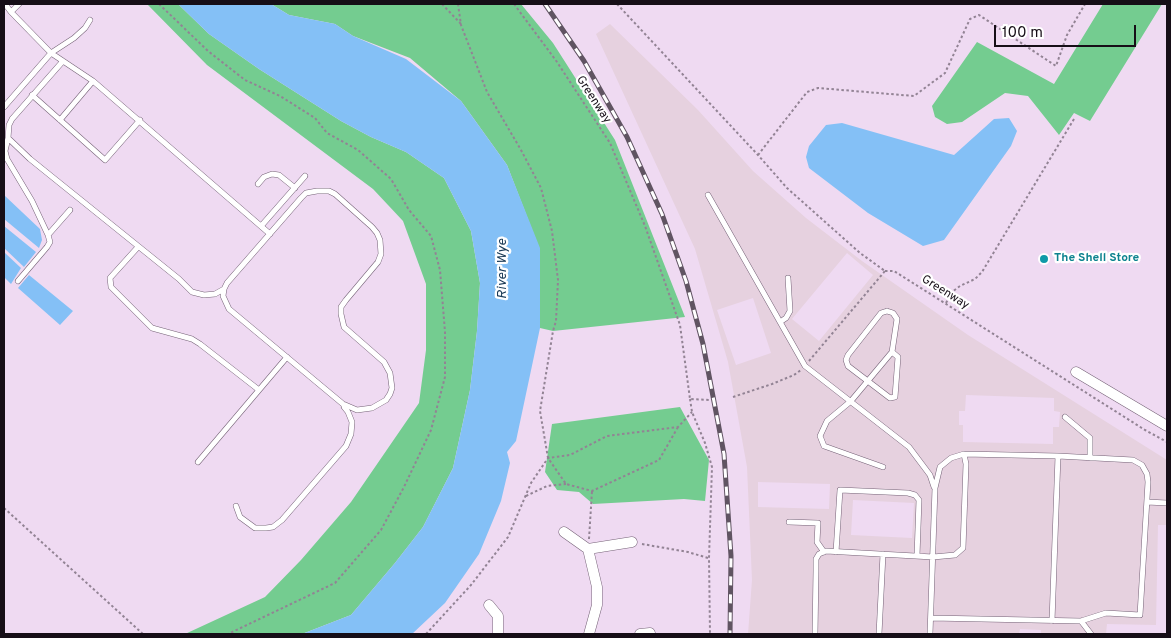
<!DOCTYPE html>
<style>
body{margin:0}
#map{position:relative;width:1171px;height:638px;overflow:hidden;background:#efdaf2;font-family:Overpass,sans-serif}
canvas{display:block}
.frame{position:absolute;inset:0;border:5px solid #160e17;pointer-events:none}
.scale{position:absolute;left:994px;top:25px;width:142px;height:22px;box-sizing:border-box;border:2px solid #160e17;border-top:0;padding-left:6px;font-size:15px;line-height:18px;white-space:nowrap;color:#160e17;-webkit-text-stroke:4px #fff;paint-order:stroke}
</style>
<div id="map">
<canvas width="1171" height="638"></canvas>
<div class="frame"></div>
<div class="scale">100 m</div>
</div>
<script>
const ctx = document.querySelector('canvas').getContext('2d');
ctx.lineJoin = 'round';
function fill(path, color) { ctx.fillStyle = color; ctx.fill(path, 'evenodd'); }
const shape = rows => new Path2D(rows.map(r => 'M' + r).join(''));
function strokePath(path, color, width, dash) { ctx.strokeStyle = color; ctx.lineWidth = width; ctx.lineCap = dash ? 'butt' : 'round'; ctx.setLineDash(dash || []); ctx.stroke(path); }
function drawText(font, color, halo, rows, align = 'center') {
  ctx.font = font + ' Overpass,sans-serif'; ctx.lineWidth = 4.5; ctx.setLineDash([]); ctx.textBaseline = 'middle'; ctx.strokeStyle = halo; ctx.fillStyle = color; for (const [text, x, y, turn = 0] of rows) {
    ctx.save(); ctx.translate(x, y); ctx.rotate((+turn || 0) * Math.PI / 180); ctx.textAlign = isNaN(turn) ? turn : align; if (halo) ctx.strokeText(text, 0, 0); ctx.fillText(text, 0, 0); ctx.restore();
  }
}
fill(shape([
 [610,24,698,110,753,171,806,218,862,261,968,335,1167,460,1167,525,1158,525,1156,625,1107,624,1106,634,1041,634,1041,630,1020,629,1019,634,748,634,752,580,747,467,728,362,695,249,596,34],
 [847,253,873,275,819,341,792,319],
 [753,298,771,353,736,365,717,310],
 [966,395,1054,398,1054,411,1060,412,1059,427,1053,427,1053,444,963,442,963,425,959,425,959,411,965,411],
 [758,482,830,484,829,509,758,507],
 [853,500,914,503,912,538,851,535]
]), '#e6d1df');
fill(shape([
 [147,4,178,4,209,34,259,69,341,121,371,137,406,152,444,178,471,231,480,283,477,331,470,390,453,468,423,527,395,563,351,615,302,634,185,634,265,597,301,560,351,502,419,403,426,350,426,284,403,221,373,189,207,65],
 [271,4,521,4,553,43,615,140,685,317,553,331,540,328,539,248,507,165,461,101,410,58,353,36,335,24,289,15],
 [1103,4,1162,4,1090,121,1074,113,1059,135,1028,96,1005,93,962,122,947,124,935,117,932,106,977,42,1054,84],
 [680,407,709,460,705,501,684,499,593,504,579,492,557,490,545,472,552,424]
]), '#74cc90');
fill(shape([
 [178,4,271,4,289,15,335,24,353,36,406,59,461,101,507,165,540,248,540,328,516,441,507,452,510,463,501,501,479,554,445,603,412,634,302,634,351,615,395,563,423,527,453,468,470,390,477,331,480,283,471,231,444,178,406,152,371,137,341,121,259,69,209,34],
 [1009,118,1017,131,1011,146,944,240,923,246,868,213,809,168,806,157,809,146,826,125,842,123,954,155,994,119],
 [4,195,40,229,42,240,39,248,4,219],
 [4,226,36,252,24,267,4,248],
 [4,252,21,268,11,284,4,277],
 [29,275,73,311,60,325,18,288]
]), '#84c0f6');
const lane = shape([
 [5,4,11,12,51,53,93,81,270,234],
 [11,12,19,4],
 [63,61,12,119,9,125,8,138,30,159,179,279,192,292,204,295,215,294,224,289],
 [32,95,105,160,140,120],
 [4,107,51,53,74,38,85,28,90,20],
 [60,120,93,81],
 [8,138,5,151,7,159,32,201,48,235,50,242,47,247,18,281],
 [258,184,264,177,272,174,279,175,295,188],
 [317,191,329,191,335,194,372,227,377,233,380,240,381,254,378,262,346,300,341,307,341,314,344,327,384,362,390,373,392,388,390,394,386,400,372,408,357,410,343,404,229,309,223,296,224,289,227,283,301,198,306,193,317,191],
 [708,195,805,366,909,447,930,475,934,487],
 [262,225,305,176],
 [48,235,70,210],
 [138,247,110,278,111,287,152,328,192,339,200,344,259,390],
 [887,311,893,313,897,319,892,352,898,357,895,397,890,398,848,366,846,360,848,355,881,313,887,311],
 [780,322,786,318,790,311,788,278],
 [1065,417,1090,438,1090,458],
 [198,462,287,357],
 [883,467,824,446,820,436,827,421,851,401,892,352],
 [1147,502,1167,503],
 [236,506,240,517,255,528,266,528,273,527,282,520,346,446,351,434,352,422,348,412,344,407],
 [789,522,818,523,817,542,824,552],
 [836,552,840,490,908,493,915,495,919,500,917,556],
 [1052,621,1058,456],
 [1081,621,1091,634],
 [815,634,816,571,816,559,819,554,826,551,933,557,955,555,963,548,966,464,964,454],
 [879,634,883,554],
 [930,634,935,488,940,467,951,458,964,454,1058,456,1133,460,1142,465,1147,474,1148,482,1140,615,1106,613,1081,621,931,618]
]);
const street = shape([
 [1076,372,1167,426],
 [564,532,588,549,632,542],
 [588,549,597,587,597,605,589,634],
 [489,605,498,616,498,634],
 [640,634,650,633]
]);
strokePath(lane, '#756277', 6);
strokePath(street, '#756277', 11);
strokePath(shape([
 [159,4,208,51,245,80,280,96,315,118,327,133,358,150,391,179,409,210,431,236,440,270,445,332,445,377,431,430,404,487,381,530,335,583,228,634],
 [442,4,461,24],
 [458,4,461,25,487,92,521,150,541,188,552,231,558,280,556,321,553,331,540,411,548,458,566,484,592,491,659,460,678,427],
 [514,4,557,62,610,143,645,226,680,325,690,399,709,400],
 [617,4,758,155,787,188,860,253,885,271],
 [758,155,807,92,818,88,914,96,945,73,970,19,979,15,1056,66,1067,35,1085,4],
 [885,271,894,271,1145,430,1167,442],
 [946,303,952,292,960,286,975,279,982,272,1074,119],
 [809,361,885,271],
 [733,397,772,384,794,375,801,370],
 [690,399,692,412,705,443,712,467,709,558,710,634],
 [526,496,547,486,566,484],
 [4,508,143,634],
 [589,539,592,491],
 [642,544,688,552,708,558],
 [426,634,471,585,508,537,531,483,548,458,570,455,607,436,678,427,692,412]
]), '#928394', 2, [2.5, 2.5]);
strokePath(lane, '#fff', 5);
strokePath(street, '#fff', 10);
const rail = shape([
 [545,4,584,61,627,137,662,214,686,281,703,344,724,454,731,556,730,634]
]);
strokePath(rail, '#605462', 5);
strokePath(rail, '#fff', 3, [9]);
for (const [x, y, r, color] of [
 [1044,259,5,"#0f9aa8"]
]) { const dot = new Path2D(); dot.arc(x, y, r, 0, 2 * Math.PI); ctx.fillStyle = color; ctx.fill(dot); strokePath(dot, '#fff', 2); }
drawText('12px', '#160e17', '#fff', [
 ["Greenway",593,100,57],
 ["Greenway",945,293,32]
]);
drawText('bold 12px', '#0d838f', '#fff', [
 ["The Shell Store",1054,259]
], 'left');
drawText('italic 14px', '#1a3a56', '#fff', [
 ["River Wye",503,269,-90]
]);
</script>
